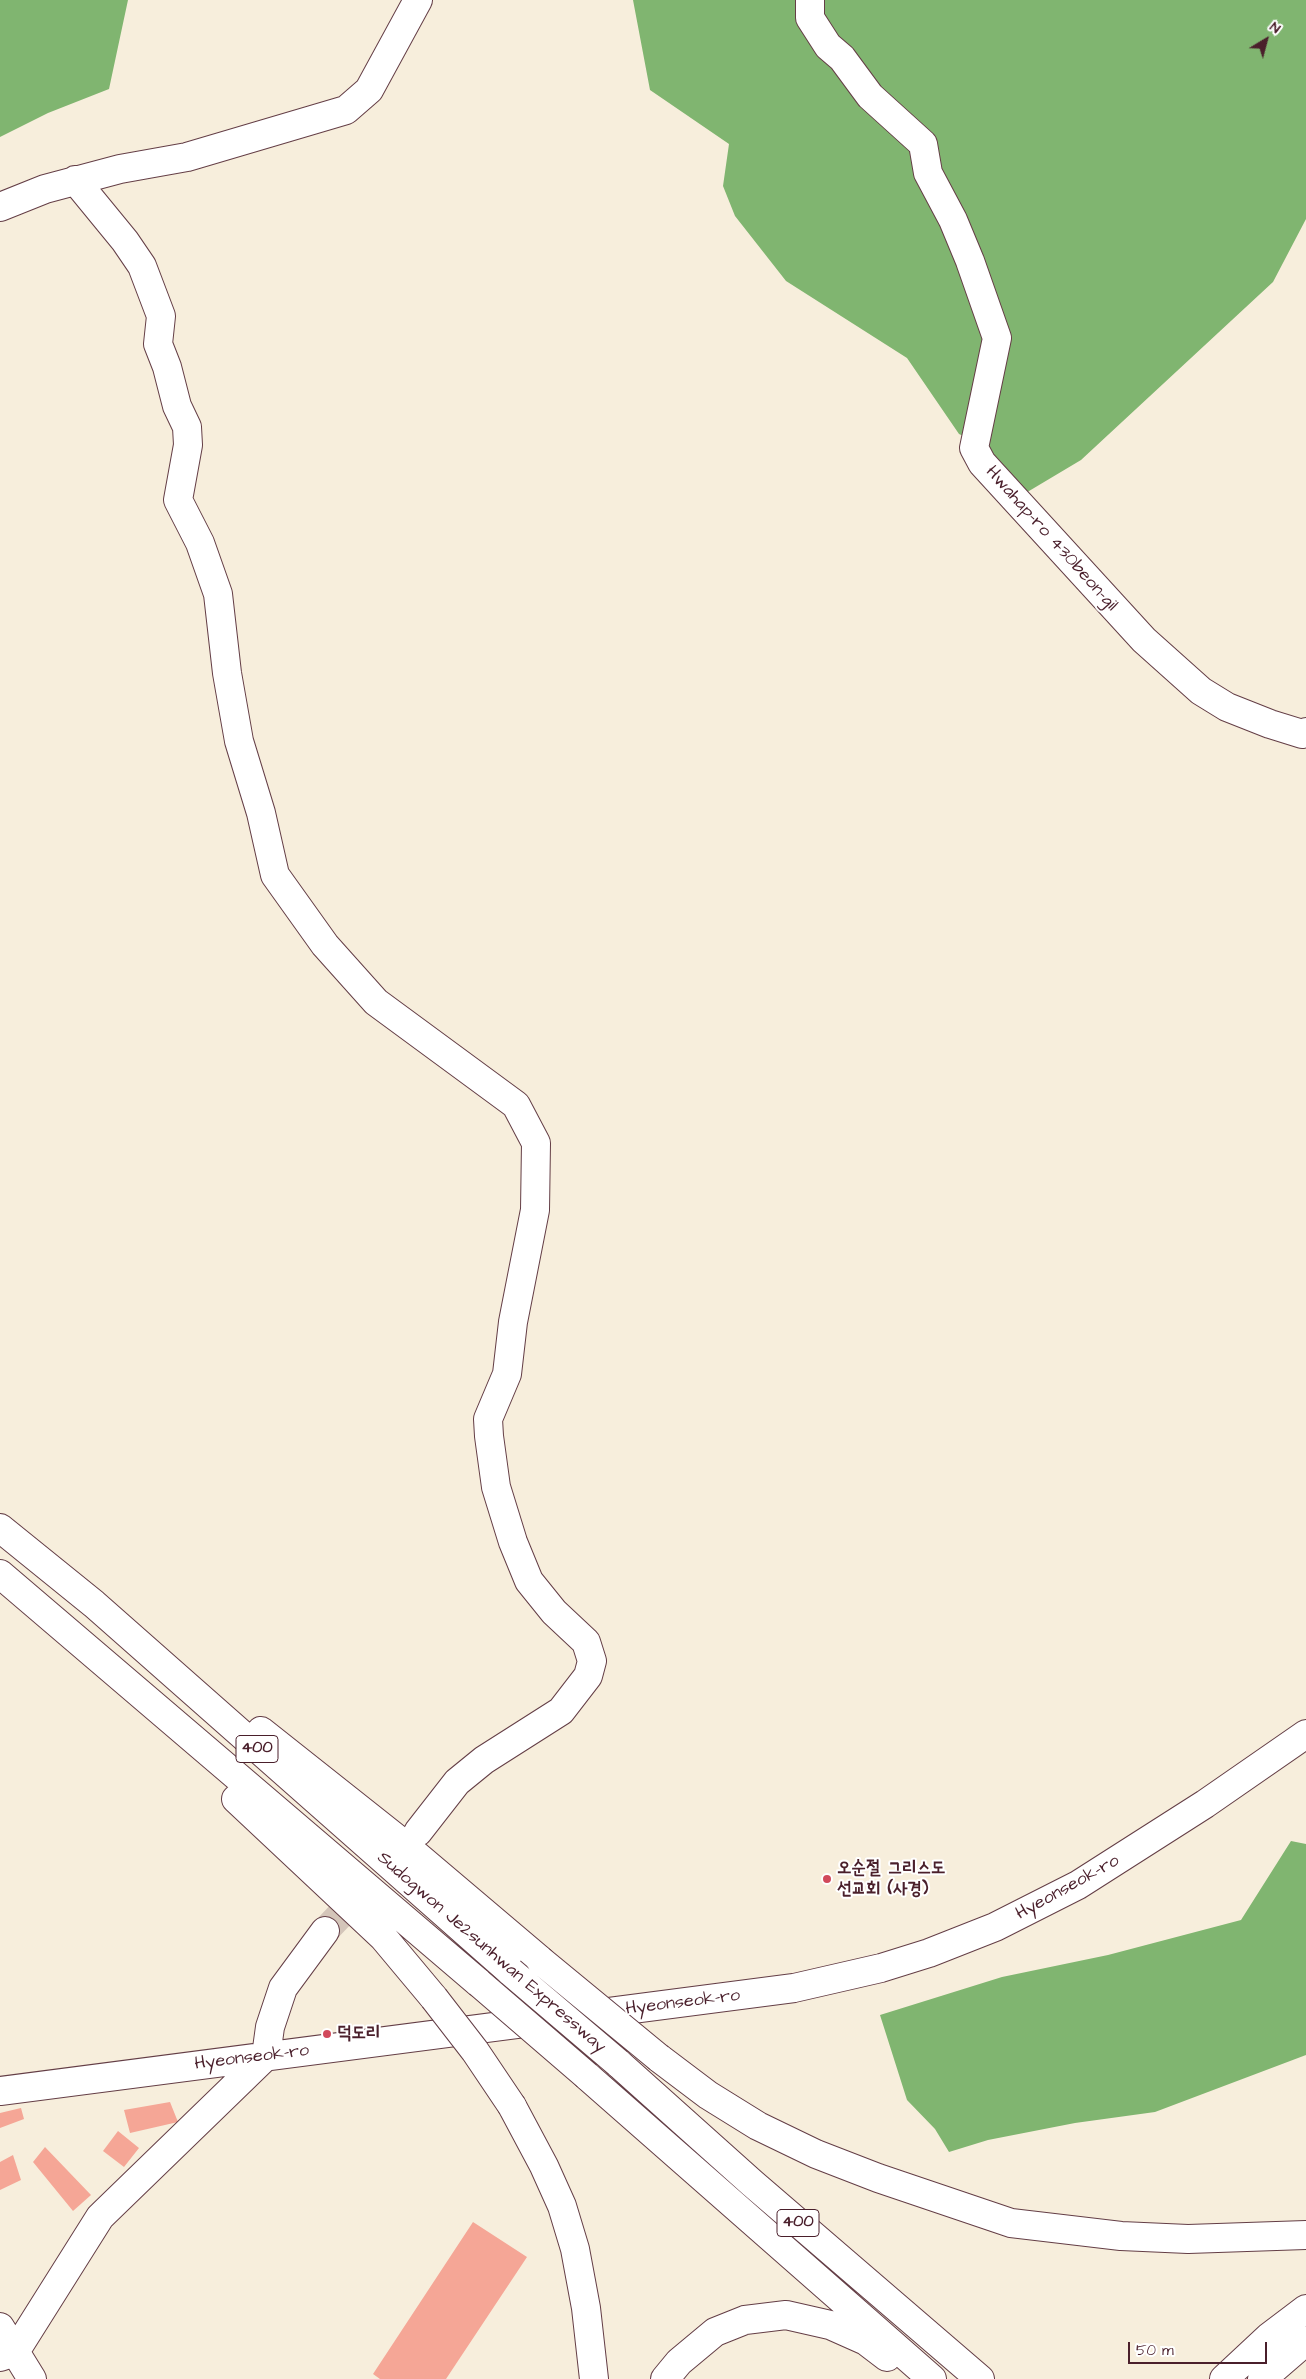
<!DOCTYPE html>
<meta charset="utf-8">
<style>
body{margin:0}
#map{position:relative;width:1306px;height:2379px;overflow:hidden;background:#f7eedc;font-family:"Architects Daughter",sans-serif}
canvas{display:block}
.north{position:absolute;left:1241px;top:15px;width:50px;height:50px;-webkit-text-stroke:4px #fff;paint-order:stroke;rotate:37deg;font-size:14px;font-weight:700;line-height:20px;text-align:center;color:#4a1f2b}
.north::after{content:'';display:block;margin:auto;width:18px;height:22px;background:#4a1f2b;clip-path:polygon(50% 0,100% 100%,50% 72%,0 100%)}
.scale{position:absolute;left:1128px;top:2342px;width:139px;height:22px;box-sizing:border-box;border:2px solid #4a1f2b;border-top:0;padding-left:6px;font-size:15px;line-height:18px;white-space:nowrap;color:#4a1f2b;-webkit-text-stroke:4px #fff;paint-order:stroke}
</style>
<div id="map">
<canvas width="1306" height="2379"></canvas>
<div class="north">N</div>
<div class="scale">50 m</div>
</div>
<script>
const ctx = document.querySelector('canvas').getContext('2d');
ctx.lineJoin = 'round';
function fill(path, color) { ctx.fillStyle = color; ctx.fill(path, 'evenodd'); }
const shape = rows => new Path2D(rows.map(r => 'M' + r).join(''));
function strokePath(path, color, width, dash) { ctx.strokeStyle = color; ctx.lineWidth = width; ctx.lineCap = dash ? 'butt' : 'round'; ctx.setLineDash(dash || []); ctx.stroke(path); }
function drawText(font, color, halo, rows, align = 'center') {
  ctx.font = font + ' "Architects Daughter","Poor Story",sans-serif'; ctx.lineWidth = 4; ctx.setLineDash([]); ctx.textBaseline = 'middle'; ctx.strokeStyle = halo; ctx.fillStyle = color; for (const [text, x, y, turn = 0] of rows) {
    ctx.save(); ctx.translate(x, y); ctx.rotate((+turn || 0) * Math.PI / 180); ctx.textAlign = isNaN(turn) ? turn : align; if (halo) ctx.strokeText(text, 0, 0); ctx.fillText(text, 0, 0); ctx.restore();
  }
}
fill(shape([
 [0,0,128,0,109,89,48,113,0,137],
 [633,0,1306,0,1306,219,1273,282,1081,460,1024,494,986,446,959,434,907,358,786,281,735,216,723,186,729,144,650,90],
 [1291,1841,1306,1844,1306,2055,1155,2112,1075,2123,988,2140,949,2152,935,2129,907,2100,880,2015,1002,1977,1108,1955,1241,1920]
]), '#80b570');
fill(shape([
 [170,2102,178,2122,130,2133,124,2110],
 [21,2108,24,2119,0,2128,0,2113],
 [118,2131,139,2148,124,2167,103,2151],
 [45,2147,91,2195,73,2211,33,2162],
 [13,2155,21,2180,0,2190,0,2162],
 [473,2222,527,2257,446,2379,380,2379,373,2374]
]), '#f5a696');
strokePath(shape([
 [325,1931,405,1847]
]), '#d4c5b9', 28, [28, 14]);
const minor = shape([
 [810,0,810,18,828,46,842,58,870,96,923,144,928,173,953,220,970,261,997,338,974,448,982,463,1144,640,1201,691,1227,707,1270,724,1302,734,1306,732],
 [75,180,125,241,142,266,161,316,158,344,167,367,177,406,187,427,188,445,178,500,200,543,218,594,227,673,239,741,261,813,275,875,325,945,376,1002,516,1105,536,1143,535,1210,513,1322,507,1374,488,1419,489,1436,496,1487,513,1542,529,1581,554,1612,586,1642,592,1661,588,1676,561,1711,484,1760,457,1782,418,1832],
 [0,207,45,189,120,169,187,157,346,110,369,90,418,0],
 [0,2091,794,1988,881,1968,929,1953,995,1927,1078,1885,1205,1804,1306,1734],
 [0,2327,32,2379],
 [0,2357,15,2352,100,2217,266,2056,270,2027,283,1988,325,1931]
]);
const highway = shape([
 [0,1528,94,1604,511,1972],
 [0,1574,479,1983],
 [261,1731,396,1838,540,1960],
 [236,1799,383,1937,434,1998],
 [659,2058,708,2095,758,2126,816,2154,878,2178,1011,2223,1121,2236,1188,2239,1306,2235],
 [618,2063,752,2183,980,2379],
 [587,2076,932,2379],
 [512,2106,544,2166,562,2206,575,2249,586,2308,594,2379],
 [665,2379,679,2362,715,2332,745,2320,786,2315,830,2325,866,2341,887,2357],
 [1224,2379,1269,2337,1306,2309],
 [1262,2379,1306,2341]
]);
strokePath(minor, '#643e46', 30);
strokePath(highway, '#643e46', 30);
strokePath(minor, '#fff', 28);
strokePath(highway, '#fff', 28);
const highwayBridge = shape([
 [540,1960,659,2058],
 [511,1972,618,2063],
 [479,1983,587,2076],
 [434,1998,475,2051,512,2106]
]);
strokePath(highwayBridge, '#643e46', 30, []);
strokePath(highwayBridge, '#fff', 28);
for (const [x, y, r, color] of [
 [827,1879,5,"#d1495b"],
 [327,2034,5,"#d1495b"]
]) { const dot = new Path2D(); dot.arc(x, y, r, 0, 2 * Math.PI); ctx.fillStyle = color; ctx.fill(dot); strokePath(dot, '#fff', 2); }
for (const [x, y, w] of [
 [257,1749,42],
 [798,2223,42]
]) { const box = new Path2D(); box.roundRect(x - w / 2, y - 13.5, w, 27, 4); ctx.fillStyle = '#fff'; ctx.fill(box); strokePath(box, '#4a1f2b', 1); }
drawText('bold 16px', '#4a1f2b', null, [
 ["400",257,1749],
 ["400",798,2223]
]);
drawText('18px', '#4a1f2b', '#fff', [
 ["Hwahap-ro 430beon-gil",1051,539,48],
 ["Hyeonseok-ro",1068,1888,-29],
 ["Sudogwon Je2sunhwan Expressway",491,1953,41],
 ["Hyeonseok-ro",683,2003,-7],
 ["Hyeonseok-ro",252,2058,-7]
]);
drawText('bold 18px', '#4a1f2b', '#fff', [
 ["오순절 그리스도",837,1869],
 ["선교회 (사경)",837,1890],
 ["덕도리",337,2034]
], 'left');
</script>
